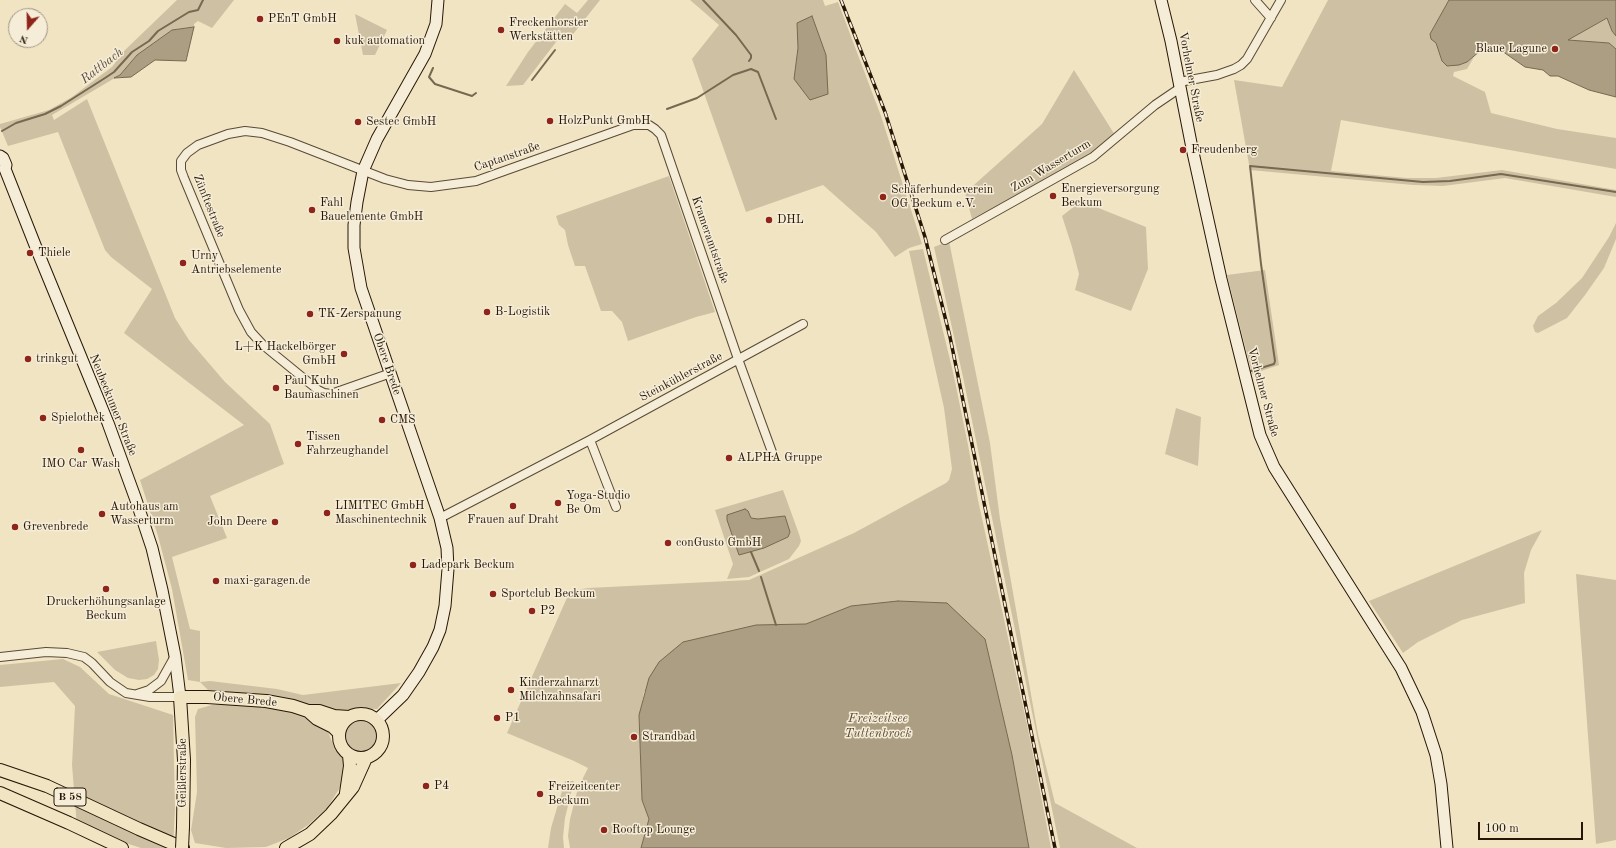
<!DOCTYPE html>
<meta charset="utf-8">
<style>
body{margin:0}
#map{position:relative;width:1616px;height:848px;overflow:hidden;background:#f0e4c3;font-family:"Old Standard TT",serif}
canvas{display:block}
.north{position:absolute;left:8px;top:8px;width:40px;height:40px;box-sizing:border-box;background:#f5edd8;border:1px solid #a39784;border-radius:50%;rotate:200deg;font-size:11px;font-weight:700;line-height:16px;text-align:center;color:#271605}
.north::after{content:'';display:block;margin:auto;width:14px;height:18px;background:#8f2418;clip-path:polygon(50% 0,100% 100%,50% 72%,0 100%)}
.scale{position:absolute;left:1478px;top:822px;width:105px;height:18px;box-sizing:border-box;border:2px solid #271605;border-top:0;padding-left:5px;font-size:12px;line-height:14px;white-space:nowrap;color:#271605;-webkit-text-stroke:3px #f5edd8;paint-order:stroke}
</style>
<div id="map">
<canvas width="1616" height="848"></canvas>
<div class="north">N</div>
<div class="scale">100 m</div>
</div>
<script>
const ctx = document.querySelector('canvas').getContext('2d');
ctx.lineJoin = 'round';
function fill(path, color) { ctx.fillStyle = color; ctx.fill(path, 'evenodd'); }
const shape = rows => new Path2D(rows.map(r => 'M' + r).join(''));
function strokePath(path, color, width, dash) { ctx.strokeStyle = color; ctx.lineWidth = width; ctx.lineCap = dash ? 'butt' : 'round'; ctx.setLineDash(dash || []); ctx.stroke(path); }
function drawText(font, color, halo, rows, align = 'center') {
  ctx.font = font + ' "Old Standard TT",serif'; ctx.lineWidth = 3; ctx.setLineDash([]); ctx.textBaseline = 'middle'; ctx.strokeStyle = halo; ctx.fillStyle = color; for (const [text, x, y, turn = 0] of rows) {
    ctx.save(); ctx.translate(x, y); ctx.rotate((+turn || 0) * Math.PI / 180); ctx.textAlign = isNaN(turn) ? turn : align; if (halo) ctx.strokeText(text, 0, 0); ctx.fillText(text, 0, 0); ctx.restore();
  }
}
fill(shape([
 [177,0,234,0,212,28,198,21,194,24,194,27,172,30,137,55,120,75,52,115,54,120,87,99,175,318,189,340,225,382,270,424,284,464,210,496,227,538,172,557,190,629,200,631,200,682,210,681,277,689,303,695,401,683,377,709,360,708,351,709,345,712,287,702,269,695,208,690,200,682,188,680,172,589,158,536,140,480,244,425,124,333,152,289,111,257,105,250,58,132,8,146,0,127,0,124,49,110,72,97,112,67,125,50],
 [588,0,600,0,570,38,563,33,523,85,506,86,528,52,565,4,577,13],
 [690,0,823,0,825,6,838,2,881,116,922,244,909,248,895,257,876,232,823,185,746,212,692,59,719,25],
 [1328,0,1449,0,1430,34,1436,43,1442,61,1467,62,1474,57,1467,69,1454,72,1453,76,1485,92,1491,113,1557,129,1616,138,1616,169,1341,120,1331,171,1407,178,1436,178,1502,170,1616,190,1616,197,1505,178,1443,186,1413,185,1250,170,1234,80,1282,87],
 [355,14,387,30,375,55,363,55],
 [1608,18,1612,31,1616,36,1616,49,1609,43,1567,40],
 [1074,70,1115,135,1092,155,972,219,965,193,1042,124],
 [669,176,715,312,696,317,628,341,622,322,612,311,601,311,585,266,575,266,568,245,565,230,559,225,556,216],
 [1081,201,1146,227,1148,269,1131,311,1075,290,1079,274,1072,247,1062,216],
 [1616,223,1616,239,1604,268,1585,295,1567,318,1538,333,1535,332,1533,326,1538,316,1556,303,1582,278,1609,237],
 [949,241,990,443,1000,519,1038,734,1055,803,1137,848,1060,848,963,377,934,247],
 [923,249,953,372,968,445,978,500,1029,734,1051,848,1029,848,1012,755,985,640,851,606,644,692,639,719,642,800,649,819,641,848,570,848,568,836,570,819,578,788,588,768,574,761,507,733,570,591,588,588,749,580,854,533,946,483,949,480,952,469,944,408,909,251],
 [1265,270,1279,365,1252,374,1227,275],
 [1176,408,1201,417,1198,466,1165,454],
 [783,490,799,534,801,541,799,546,789,559,749,577,727,579,733,564,715,510],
 [1542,530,1531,550,1524,573,1525,603,1462,620,1418,642,1403,653,1369,601],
 [1576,574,1616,580,1616,840,1596,844],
 [156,641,159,660,158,669,154,675,147,679,139,680,128,678,115,670,97,652],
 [63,659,80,667,109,694,173,715,175,808,173,848,141,848,77,827,72,765,75,706,54,682,0,687,0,665],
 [212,705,247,705,283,709,310,718,327,729,334,747,344,760,346,769,341,786,327,808,308,825,289,838,266,847,226,848,195,843,191,830,197,792,195,717,198,709],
 '343 736a18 18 0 1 1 36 0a18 18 0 1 1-36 0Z',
 [565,781,574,781,565,818,563,837,564,848,548,848,551,828]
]), '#cec1a3');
const water = shape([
 [1449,0,1616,0,1616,36,1612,31,1607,18,1568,40,1609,43,1616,49,1616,97,1589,90,1558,76,1550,76,1543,70,1525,67,1502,51,1492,48,1480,51,1467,62,1459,65,1447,66,1442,61,1436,43,1431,39,1430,34,1449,0],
 [812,16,826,55,828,94,810,100,794,79,798,48,797,23,812,16],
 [194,27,186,61,155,60,131,77,114,78,120,75,137,55,172,30,194,27],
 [745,509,748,511,751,518,758,519,785,516,790,532,788,537,764,548,739,555,727,520,727,515,745,509],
 [898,601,947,603,985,639,1012,755,1029,848,641,848,649,819,642,800,639,715,649,678,659,662,683,642,756,625,806,624,851,606,898,601]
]);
fill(water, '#ac9e82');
strokePath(water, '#776850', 1);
strokePath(shape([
 [703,0,736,35,751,55,751,58,749,61],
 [433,68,429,77,435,84,472,96,476,93],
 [532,80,555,50],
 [667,109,697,98,733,75,751,69,758,72,776,119],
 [2,131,16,123,45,114,61,106,105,78,114,72,132,52,149,41,158,31,189,12,198,10,203,0],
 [1251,371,1274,364,1275,361,1261,264,1250,166,1423,182,1450,181,1501,174,1616,192],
 [751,552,759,571],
 [761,577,776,625]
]), '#776850', 2);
const street = shape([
 [1255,0,1271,18],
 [1179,82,1217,75,1234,69,1241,65,1247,59,1281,0],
 [945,240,1093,157,1155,105,1180,88],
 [391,373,331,394,324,393,318,390,263,345,251,332,239,310,184,178,181,170,181,161,187,153,198,145,228,134,245,131,262,133,290,142,385,179,408,185,431,187,476,181,633,125,649,125,655,129,661,135,738,359,772,452],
 [590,440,616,507],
 [440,518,590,440,803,324],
 [0,657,46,652,67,653,84,657,92,663,110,682,126,693,150,697,180,697],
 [137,694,149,690,161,681,175,656]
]);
const secondary = shape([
 [1161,0,1171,41,1192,148,1221,279,1260,435,1274,467,1401,668,1422,712,1436,755,1441,784,1447,848],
 [0,156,3,158,6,165,5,169,37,250,108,423,136,500,152,548,162,590,175,656,180,697],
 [377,720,403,695,419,672,433,647,440,630,445,606,448,569,447,548,440,518,361,288,354,248,354,225,357,202,363,171,377,139,425,54,436,24,438,0]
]);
const primary = shape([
 [308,711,317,719,333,727,339,733],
 '339 736a22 22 0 1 1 44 0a22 22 0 1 1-44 0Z',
 [0,770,47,786,139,829,183,848],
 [0,793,69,823,122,848],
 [346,793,350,766,349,755],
 [183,827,184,760,180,697,207,697,266,701,293,706,308,711,319,711,334,716,349,717],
 [286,848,310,834,331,814,353,787,366,758]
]);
strokePath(street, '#594a34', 10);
strokePath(secondary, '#271605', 13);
strokePath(primary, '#271605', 14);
strokePath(street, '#f5edd8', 8);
strokePath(secondary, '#f5edd8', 11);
strokePath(primary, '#f0e4c3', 12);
const rail = shape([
 [841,0,885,112,925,237,950,337,1055,848]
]);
strokePath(rail, '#271605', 3.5);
strokePath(rail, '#f5edd8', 2, [6]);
const primaryBridge = shape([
 [182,848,183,827]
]);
strokePath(primaryBridge, '#271605', 14, []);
strokePath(primaryBridge, '#f0e4c3', 12);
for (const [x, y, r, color] of [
 [260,19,4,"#8f2418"],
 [501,30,4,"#8f2418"],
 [337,41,4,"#8f2418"],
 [1555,49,4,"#8f2418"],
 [550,121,4,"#8f2418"],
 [358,122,4,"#8f2418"],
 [1183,150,4,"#8f2418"],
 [1053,196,4,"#8f2418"],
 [883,197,4,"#8f2418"],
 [312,210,4,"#8f2418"],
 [769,220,4,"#8f2418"],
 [30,253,4,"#8f2418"],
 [183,263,4,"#8f2418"],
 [487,312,4,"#8f2418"],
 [310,314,4,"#8f2418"],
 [344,354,4,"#8f2418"],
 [28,359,4,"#8f2418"],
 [276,388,4,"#8f2418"],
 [43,418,4,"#8f2418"],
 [382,420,4,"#8f2418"],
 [298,444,4,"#8f2418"],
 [81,450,4,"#8f2418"],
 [729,458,4,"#8f2418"],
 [558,503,4,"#8f2418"],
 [513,506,4,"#8f2418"],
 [327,513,4,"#8f2418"],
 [102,514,4,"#8f2418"],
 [275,522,4,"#8f2418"],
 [15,527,4,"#8f2418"],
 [668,543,4,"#8f2418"],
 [413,565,4,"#8f2418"],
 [216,581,4,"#8f2418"],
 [106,589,4,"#8f2418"],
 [493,594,4,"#8f2418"],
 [532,611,4,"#8f2418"],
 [511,690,4,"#8f2418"],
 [497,718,4,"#8f2418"],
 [634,737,4,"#8f2418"],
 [426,786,4,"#8f2418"],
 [540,794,4,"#8f2418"],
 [604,830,4,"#8f2418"]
]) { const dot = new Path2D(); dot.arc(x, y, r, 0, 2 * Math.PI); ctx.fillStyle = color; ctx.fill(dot); strokePath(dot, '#f5edd8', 1.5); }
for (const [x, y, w] of [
 [70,797,32]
]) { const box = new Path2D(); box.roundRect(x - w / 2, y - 9, w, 18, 3); ctx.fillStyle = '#f5edd8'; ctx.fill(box); strokePath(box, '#271605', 1); }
drawText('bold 11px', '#271605', null, [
 ["B 58",70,797]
]);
drawText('12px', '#271605', '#f5edd8', [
 ["PEnT GmbH",268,19],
 ["Freckenhorster",509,23],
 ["Werkstätten",509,37],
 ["kuk automation",345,41],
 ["Blaue Lagune",1547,49,"right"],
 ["HolzPunkt GmbH",558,121],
 ["Sestec GmbH",366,122],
 ["Freudenberg",1191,150],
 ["Energieversorgung",1061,189],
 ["Beckum",1061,203],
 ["Schäferhundeverein",891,190],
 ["OG Beckum e.V.",891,204],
 ["Fahl",320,203],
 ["Bauelemente GmbH",320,217],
 ["DHL",777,220],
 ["Thiele",38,253],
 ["Urny",191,256],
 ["Antriebselemente",191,270],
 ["B-Logistik",495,312],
 ["TK-Zerspanung",318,314],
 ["L+K Hackelbörger",336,347,"right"],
 ["GmbH",336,361,"right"],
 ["trinkgut",36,359],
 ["Paul Kuhn",284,381],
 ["Baumaschinen",284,395],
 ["Spielothek",51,418],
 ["CMS",390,420],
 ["Tissen",306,437],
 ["Fahrzeughandel",306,451],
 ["ALPHA Gruppe",737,458],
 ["IMO Car Wash",81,464,"center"],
 ["Yoga-Studio",566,496],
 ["Be Om",566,510],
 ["LIMITEC GmbH",335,506],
 ["Maschinentechnik",335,520],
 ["Autohaus am",110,507],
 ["Wasserturm",110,521],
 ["Frauen auf Draht",513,520,"center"],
 ["John Deere",267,522,"right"],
 ["Grevenbrede",23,527],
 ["conGusto GmbH",676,543],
 ["Ladepark Beckum",421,565],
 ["maxi-garagen.de",224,581],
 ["Sportclub Beckum",501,594],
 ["Druckerhöhungsanlage",106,602,"center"],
 ["Beckum",106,616,"center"],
 ["P2",540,611],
 ["Kinderzahnarzt",519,683],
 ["Milchzahnsafari",519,697],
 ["P1",505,718],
 ["Strandbad",642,737],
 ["P4",434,786],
 ["Freizeitcenter",548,787],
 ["Beckum",548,801],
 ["Rooftop Lounge",612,830]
], 'left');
drawText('12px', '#271605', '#f5edd8', [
 ["Vorhelmer Straße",1191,77,79],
 ["Captanstraße",507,157,-19],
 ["Zum Wasserturm",1051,166,-31],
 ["Zünftestraße",209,206,68],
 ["Krameramtstraße",710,240,71],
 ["Obere Brede",387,364,71],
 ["Steinkühlerstraße",681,377,-28],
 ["Vorhelmer Straße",1263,392,75],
 ["Neubeckumer Straße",113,405,68],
 ["Obere Brede",245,700,5],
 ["Geißlerstraße",183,773,-90]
]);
drawText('italic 13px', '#5c4c37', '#f5edd8', [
 ["Rattbach",102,66,-38],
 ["Freizeitsee",878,719],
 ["Tuttenbrock",878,734]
]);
</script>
